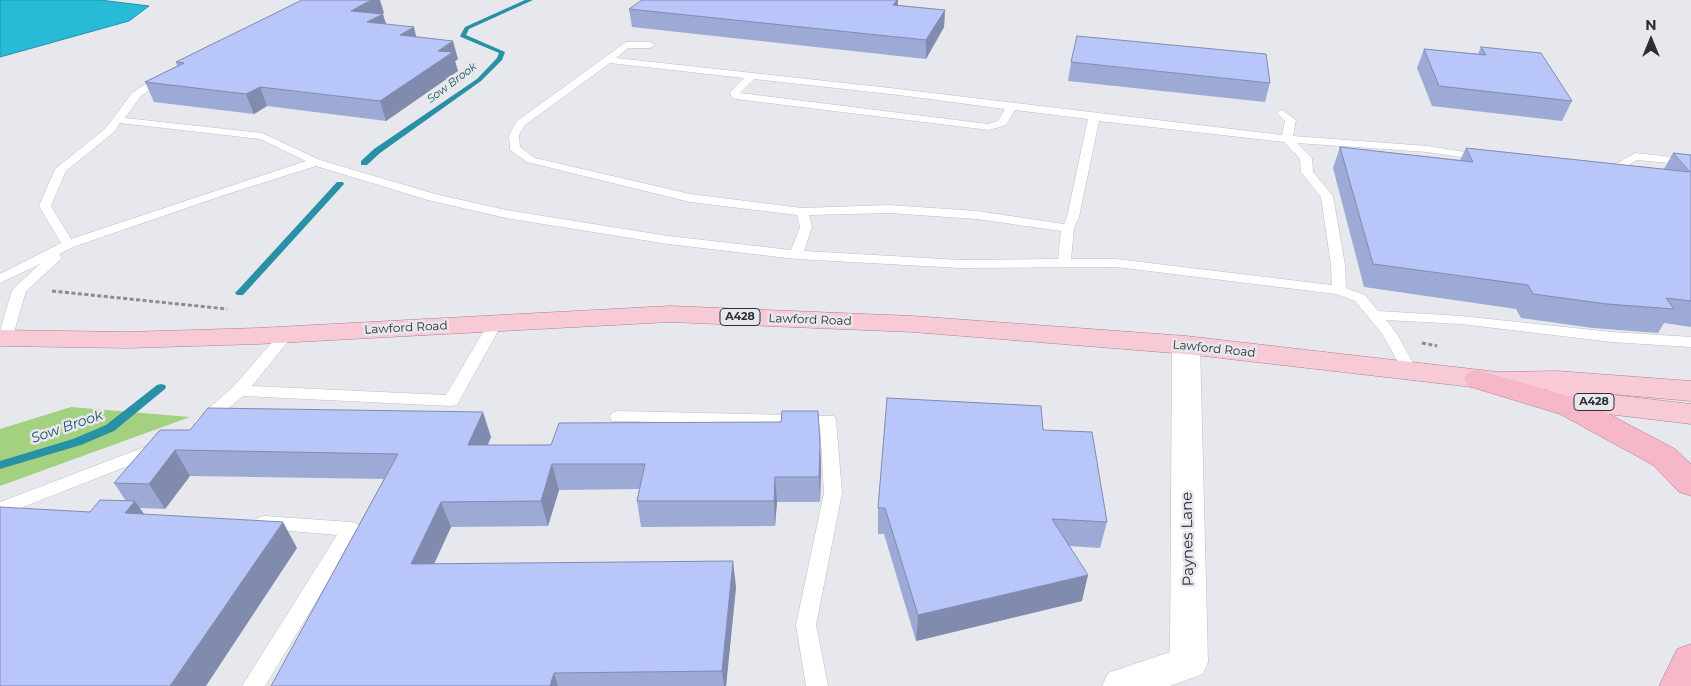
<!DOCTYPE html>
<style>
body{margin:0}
#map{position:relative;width:1691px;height:686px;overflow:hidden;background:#e6e8ee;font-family:Montserrat,sans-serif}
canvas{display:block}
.north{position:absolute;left:1626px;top:15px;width:50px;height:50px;-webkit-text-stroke:4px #e6e8ee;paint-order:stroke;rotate:0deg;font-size:14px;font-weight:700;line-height:20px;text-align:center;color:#2d2e31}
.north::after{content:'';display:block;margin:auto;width:18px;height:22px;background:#2d2e31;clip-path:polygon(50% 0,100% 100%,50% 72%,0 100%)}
</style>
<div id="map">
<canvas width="1691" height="686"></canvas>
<div class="north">N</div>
</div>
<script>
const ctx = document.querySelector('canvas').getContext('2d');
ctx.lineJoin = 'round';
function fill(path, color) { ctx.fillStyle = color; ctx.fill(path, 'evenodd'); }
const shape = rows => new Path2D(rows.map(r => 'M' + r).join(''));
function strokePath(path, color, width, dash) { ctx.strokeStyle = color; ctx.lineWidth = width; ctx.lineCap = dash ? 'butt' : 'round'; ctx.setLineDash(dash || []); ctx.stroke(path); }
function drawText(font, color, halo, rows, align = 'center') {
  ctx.font = font + ' Montserrat,sans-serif'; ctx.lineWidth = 5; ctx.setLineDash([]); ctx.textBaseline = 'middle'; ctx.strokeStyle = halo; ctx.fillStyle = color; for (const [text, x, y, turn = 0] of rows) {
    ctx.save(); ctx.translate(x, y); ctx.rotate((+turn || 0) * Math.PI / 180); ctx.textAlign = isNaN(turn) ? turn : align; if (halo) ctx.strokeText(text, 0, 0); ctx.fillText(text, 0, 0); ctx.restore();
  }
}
fill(shape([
 [71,407,190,417,0,486,0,429]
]), '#a4d180');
const water = shape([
 [0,0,100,0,149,6,129,21,0,57,0,0]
]);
fill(water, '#27bbd8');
strokePath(water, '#2991a6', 1);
fill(shape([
 [525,0,533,0,469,29,466,35,505,52,502,60,481,81,380,153,367,165,361,165,361,161,374,149,477,79,497,58,499,53,461,37,460,36,465,27,525,0],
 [337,182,343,182,344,184,243,295,237,295,235,293,237,291,337,182],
 [161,384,165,385,166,387,165,389,114,431,81,445,0,469,0,461,73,439,106,425,157,385,161,384]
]), '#2991a6');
const service = shape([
 [626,42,650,42,655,45,650,48,628,48,616,58,899,89,1282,135,1285,121,1277,113,1282,110,1296,120,1293,136,1427,146,1485,155,1487,157,1481,160,1427,152,1297,143,1312,158,1313,172,1333,196,1345,265,1346,288,1365,295,1378,311,1461,316,1612,332,1691,337,1691,347,1612,342,1461,324,1386,320,1397,334,1417,370,1409,375,1404,373,1383,335,1355,301,1336,294,1116,267,961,268,796,259,668,244,506,218,428,200,316,166,227,194,73,247,59,254,62,257,60,260,26,291,12,339,10,342,0,342,0,331,12,290,40,264,0,283,0,274,61,243,39,206,55,169,106,128,132,93,164,72,167,73,167,77,140,97,125,118,262,133,320,160,435,194,506,210,668,236,791,250,800,227,797,215,690,202,527,162,510,150,509,135,517,121,626,42],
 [610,63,744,78,730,93,732,98,736,99,989,130,1006,125,1015,110,1088,119,1067,217,1064,224,977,211,889,205,802,208,690,194,535,158,520,147,519,135,525,125,610,63],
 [754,79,899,95,1005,109,998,121,988,124,740,93,754,79],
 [1099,121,1284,142,1300,159,1301,172,1321,197,1331,265,1332,285,1116,259,1071,259,1074,228,1079,217,1099,121],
 [120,123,260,139,306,161,71,239,51,206,66,171,114,132,120,123],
 [889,213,977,219,1061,231,1058,259,961,260,804,251,812,227,809,215,889,213],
 [1635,153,1691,159,1691,165,1637,160,1622,169,1604,172,1598,169,1600,167,1618,163,1635,153],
 [496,318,503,322,457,405,451,406,243,396,208,425,196,425,194,421,233,387,281,332,286,330,293,335,252,386,446,395,489,322,496,318],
 [618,411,834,416,836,420,842,493,816,625,828,686,806,686,796,625,824,493,820,425,612,421,610,417,612,413,618,411],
 [155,443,161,445,164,449,161,453,0,516,0,502,155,443],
 [264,516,351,522,358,524,360,529,265,686,242,686,337,535,257,528,255,523,257,518,264,516]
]);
const minor = shape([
 [1186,336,1196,339,1200,345,1208,662,1203,674,1170,686,1102,686,1108,673,1170,652,1172,345,1176,339,1186,336]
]);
const primary = shape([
 [670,306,913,316,1186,336,1498,372,1557,371,1691,381,1691,401,1588,392,1691,404,1691,424,1582,411,1548,402,1543,395,1547,389,1498,390,1186,354,913,332,670,322,258,344,128,348,0,346,0,330,128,332,258,328,670,306]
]);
const trunk = shape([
 [1478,370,1582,400,1675,449,1691,464,1691,496,1679,492,1653,465,1560,414,1468,386,1464,379,1468,372,1478,370],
 [1691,644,1691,686,1659,686,1677,649,1691,644]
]);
strokePath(service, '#bcbec4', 1);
strokePath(minor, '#bcbec4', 1);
strokePath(primary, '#ae7c8b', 1);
strokePath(trunk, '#ae7c8b', 1);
strokePath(shape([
 [52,291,227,309],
 [1422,343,1437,346]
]), '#8b8c91', 3, [4, 2.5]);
fill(service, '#fff');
fill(minor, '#fff');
fill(primary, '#f8cad6');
fill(trunk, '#f6b8c8');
fill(shape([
 [898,0,898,5,945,10,944,27,926,59,632,27,629,9],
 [384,13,382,14,386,24,416,37,458,59,455,61,458,71,386,121,267,106,254,114,154,102,145,82,177,66,176,62],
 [1481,47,1572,101,1562,121,1432,106,1417,68,1424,49,1478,54],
 [1071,62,1270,83,1265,102,1068,81],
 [1340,147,1460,160,1466,148,1664,169,1673,153,1691,155,1691,327,1664,323,1658,333,1593,328,1521,318,1516,309,1364,287,1333,168],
 [160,430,491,437,488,445,820,444,821,469,820,502,777,502,775,526,641,527,637,501,639,489,559,490,548,526,451,527,434,564,736,587,726,686,271,686,384,479,190,476,165,509,140,508,144,514,297,548,90,512,126,501,114,483],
 [1043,430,1107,522,1100,548,1069,546,1082,601,916,641,884,534,878,534,878,508]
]), '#9eaad6');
fill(shape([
 [371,0,380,0,384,13,356,28,351,11],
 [897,0,898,0,898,15,893,5],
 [945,10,944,27,926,59,926,40],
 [383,14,388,31,367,22],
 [414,27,418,45,400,35],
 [453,41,458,59,455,61,458,71,386,121,380,101,438,51],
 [260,87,267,106,254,114,246,94],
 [483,412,491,437,476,470,468,445],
 [820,444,821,469,820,502,819,477],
 [175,450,190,476,165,509,149,484],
 [552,464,559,490,548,526,541,501],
 [775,477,777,502,775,526,774,501],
 [135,501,152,526,125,513],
 [441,502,451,527,422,590,411,564],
 [283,522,297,548,206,686,170,686],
 [733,561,736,587,726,686,724,686,722,671],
 [1088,575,1082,601,916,641,918,615],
 [554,673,558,686,550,686]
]), '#818bae');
const building = shape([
 [302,0,371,0,351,11,383,14,367,22,414,27,400,35,453,41,438,51,453,52,380,101,260,87,246,94,145,82,184,63,176,62,302,0],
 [642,0,897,0,893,5,945,10,926,40,629,9,642,0],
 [1077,36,1266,54,1270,83,1071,62,1077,36],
 [1481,47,1541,53,1572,101,1439,86,1424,49,1486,55,1481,47],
 [1340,147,1473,162,1466,148,1690,172,1673,153,1691,155,1691,301,1666,298,1674,309,1607,304,1533,294,1528,285,1373,264,1340,147],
 [887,398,1041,406,1043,430,1092,432,1107,522,1052,519,1088,575,918,615,885,508,878,508,887,398],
 [208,408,483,412,468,445,551,445,559,423,781,422,782,411,818,411,820,444,819,477,775,477,774,501,637,501,645,464,552,464,541,501,441,502,411,564,733,561,722,671,554,673,550,686,271,686,398,454,175,450,149,484,114,483,160,430,190,430,208,408],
 [100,500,135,501,125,513,283,522,170,686,0,686,0,507,90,512,100,500]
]);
fill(building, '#b8c6f9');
strokePath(building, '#818bae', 1);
drawText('italic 11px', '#1a535f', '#e6e8ee', [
 ["Sow Brook",452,83,-37]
]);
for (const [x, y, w] of [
 [740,317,40],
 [1594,402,40]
]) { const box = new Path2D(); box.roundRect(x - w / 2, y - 8.5, w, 17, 4); ctx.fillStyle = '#e6e8ee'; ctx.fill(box); strokePath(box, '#2d2e31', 1); }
drawText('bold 11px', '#2d2e31', null, [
 ["A428",740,317],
 ["A428",1594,402]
]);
drawText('12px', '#2d2e31', '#e6e8ee', [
 ["Lawford Road",810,320,2],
 ["Lawford Road",406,328,-3],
 ["Lawford Road",1214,349,6]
]);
drawText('italic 14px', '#1a535f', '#e6e8ee', [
 ["Sow Brook",67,427,-19]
]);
drawText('15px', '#2d2e31', '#e6e8ee', [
 ["Paynes Lane",1188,539,-91]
]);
</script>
